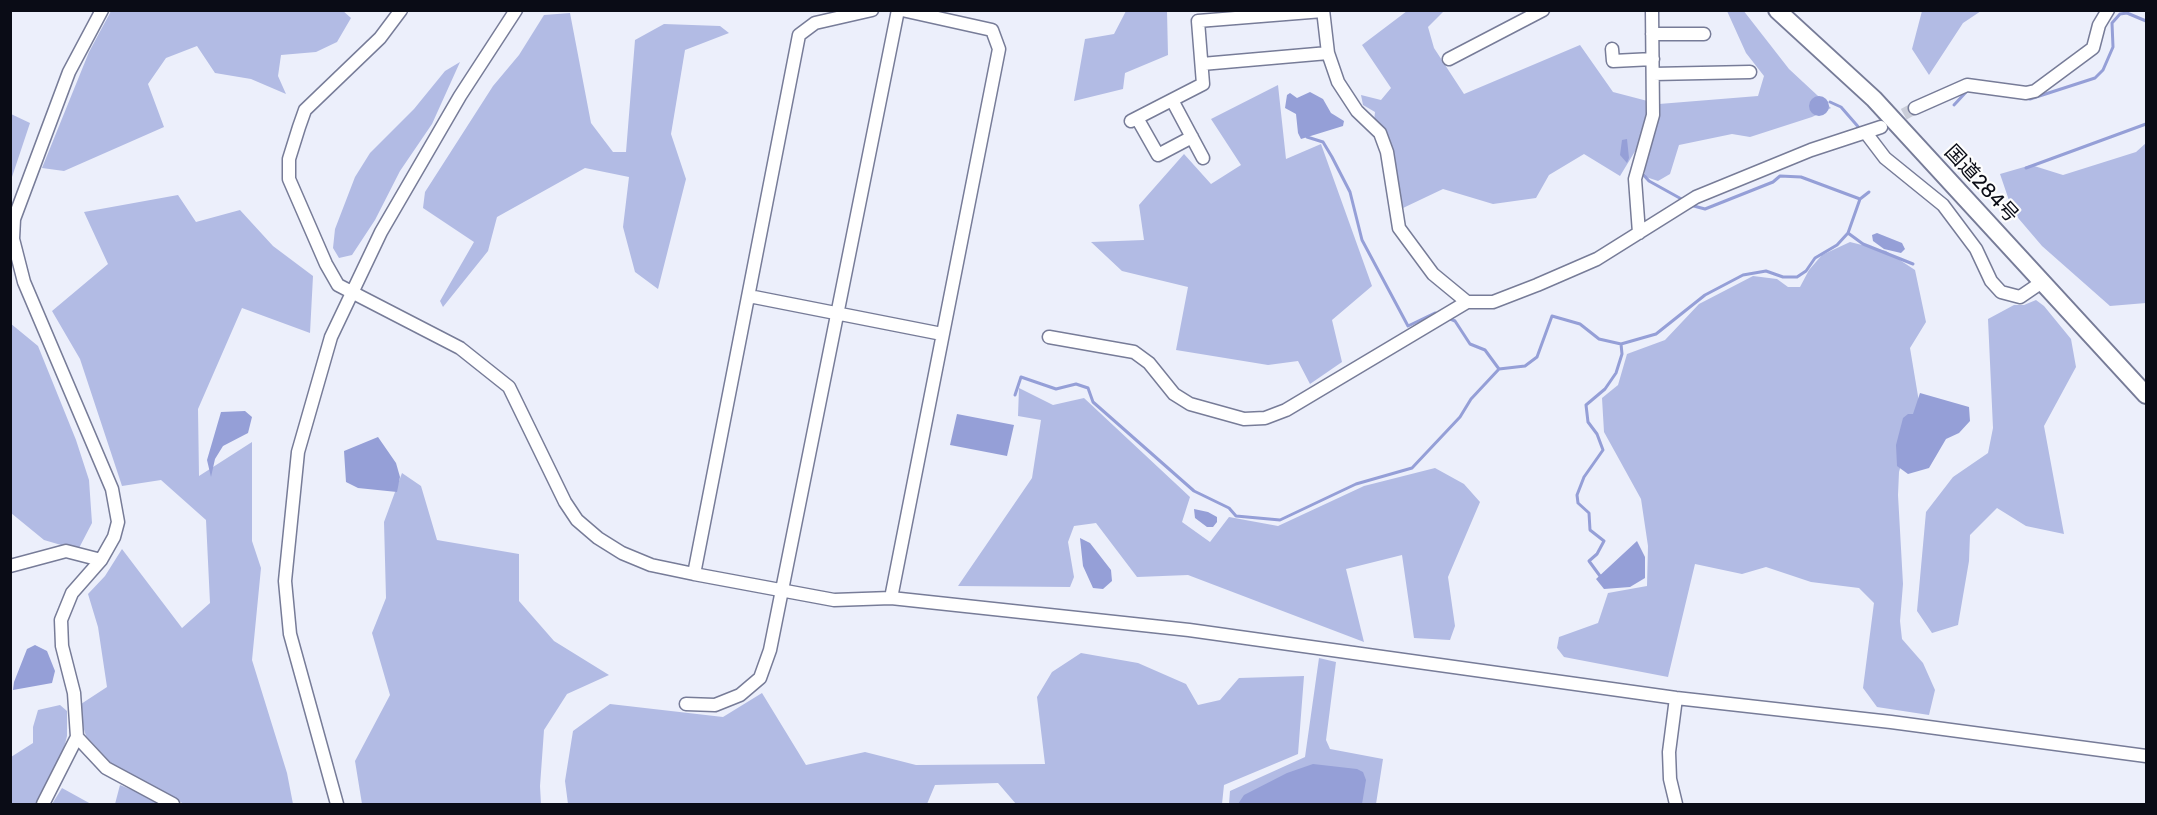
<!DOCTYPE html>
<meta charset="utf-8">
<style>
body{margin:0}
#map{position:relative;width:2157px;height:815px;overflow:hidden;background:#eceffb;font-family:Rubik,sans-serif}
canvas{display:block}
.frame{position:absolute;inset:0;border:12px solid #0a0c16;pointer-events:none}
</style>
<div id="map">
<canvas width="2157" height="815"></canvas>
<div class="frame"></div>
</div>
<script>
const ctx = document.querySelector('canvas').getContext('2d');
ctx.lineJoin = 'round';
function fill(path, color) { ctx.fillStyle = color; ctx.fill(path, 'evenodd'); }
const shape = rows => new Path2D(rows.map(r => 'M' + r).join(''));
function strokePath(path, color, width, dash) { ctx.strokeStyle = color; ctx.lineWidth = width; ctx.lineCap = dash ? 'butt' : 'round'; ctx.setLineDash(dash || []); ctx.stroke(path); }
function drawText(font, color, halo, rows, align = 'center') {
  ctx.font = font + ' Rubik,"Noto Sans JP",sans-serif'; ctx.lineWidth = 4.5; ctx.setLineDash([]); ctx.textBaseline = 'middle'; ctx.strokeStyle = halo; ctx.fillStyle = color; for (const [text, x, y, turn = 0] of rows) {
    ctx.save(); ctx.translate(x, y); ctx.rotate((+turn || 0) * Math.PI / 180); ctx.textAlign = isNaN(turn) ? turn : align; if (halo) ctx.strokeText(text, 0, 0); ctx.fillText(text, 0, 0); ctx.restore();
  }
}
fill(shape([
 [342,10,351,18,337,42,316,52,281,55,278,76,286,94,251,79,215,73,197,46,166,58,148,84,164,127,64,171,42,168,89,52,111,11],
 [1445,10,1428,27,1434,48,1464,94,1580,45,1613,92,1659,104,1758,96,1764,76,1746,53,1727,11,1743,10,1789,69,1831,108,1812,117,1750,137,1732,134,1679,145,1670,174,1658,181,1646,177,1637,148,1620,176,1584,154,1549,175,1536,198,1493,204,1443,189,1403,208,1374,121,1375,112,1363,105,1361,95,1381,100,1391,88,1362,45,1407,11],
 [1126,11,1167,11,1168,55,1125,73,1123,89,1074,101,1085,39,1114,34],
 [1922,11,1981,11,1963,23,1929,75,1912,49],
 [570,13,591,123,613,152,626,152,635,40,664,24,720,26,729,33,685,50,671,134,686,179,658,289,635,272,623,227,629,177,585,168,497,217,488,251,443,307,440,301,474,242,423,208,425,192,493,86,519,55,544,15],
 [460,62,432,124,400,171,375,220,352,255,339,258,333,248,335,229,355,177,370,153,414,109,445,71],
 [1278,85,1286,159,1321,144,1372,286,1332,320,1342,362,1310,384,1298,361,1268,365,1176,350,1188,287,1122,271,1091,242,1144,240,1139,205,1184,154,1211,184,1241,165,1211,119],
 [11,114,30,123,11,180],
 [2146,143,2146,303,2110,306,2042,246,2013,212,2000,174,2031,165,2063,175,2136,152],
 [178,195,196,222,240,210,273,246,313,276,310,333,242,308,198,409,199,476,252,442,252,541,261,568,252,660,287,773,293,804,184,804,112,764,86,736,80,716,81,704,107,687,98,627,88,594,105,576,122,549,182,628,210,603,206,520,161,480,122,486,80,359,52,311,108,264,84,212],
 [1850,242,1886,251,1915,270,1926,322,1910,348,1919,402,1899,472,1898,495,1903,584,1900,621,1902,639,1923,663,1935,690,1929,715,1877,707,1863,688,1874,603,1859,588,1811,582,1766,567,1742,574,1695,564,1668,677,1564,657,1557,648,1559,637,1598,623,1608,593,1647,586,1648,546,1641,499,1604,432,1602,398,1618,385,1627,354,1665,340,1699,304,1753,276,1777,279,1788,287,1800,287,1809,270,1822,255],
 [2036,300,2044,306,2071,339,2076,367,2044,426,2064,534,2026,526,1997,508,1970,535,1969,561,1958,625,1932,633,1917,611,1926,512,1953,477,1988,453,1993,428,1988,319,2014,305,2024,305],
 [10,323,38,346,76,440,89,480,92,523,78,550,44,540,11,513],
 [1019,388,1053,405,1084,398,1190,497,1182,522,1210,542,1229,517,1278,526,1364,486,1435,468,1464,484,1480,502,1448,577,1455,626,1450,640,1414,638,1402,555,1346,569,1364,642,1188,575,1137,577,1096,523,1074,526,1068,542,1074,577,1070,587,958,586,1032,478,1041,420,1018,416],
 [402,473,421,486,437,540,519,554,519,601,554,641,609,675,567,694,544,730,540,786,541,804,362,804,355,761,390,695,372,633,386,598,384,522],
 [1081,653,1138,663,1186,684,1198,705,1220,700,1239,678,1304,676,1298,754,1224,785,1222,804,1016,804,998,783,935,785,927,804,568,804,565,781,573,731,610,704,723,717,762,693,806,765,865,752,916,765,1045,764,1037,697,1052,672],
 [1319,658,1336,662,1326,740,1330,749,1383,759,1376,804,1229,804,1230,791,1305,757],
 [60,705,67,711,67,736,61,760,38,804,11,804,11,757,33,743,33,727,38,710],
 [120,785,159,801,163,804,115,804],
 [62,788,91,804,52,804]
]), '#b2bbe4');
fill(shape([
 [1310,92,1323,99,1331,113,1344,121,1343,126,1301,139,1298,133,1296,114,1285,108,1287,95,1290,93,1297,98],
 '1809 106a10 10 0 1 1 20 0a10 10 0 1 1-20 0Z',
 [1627,139,1629,158,1627,163,1620,155,1622,140],
 [1877,233,1902,243,1905,249,1901,253,1884,249,1873,241,1872,235],
 [1920,393,1969,407,1970,421,1959,433,1946,439,1929,468,1908,474,1897,466,1896,445,1903,418,1908,414,1913,414],
 [245,411,252,417,248,433,223,446,215,459,211,477,207,460,221,412],
 [957,414,1014,425,1007,456,950,445],
 [378,437,396,463,400,477,397,492,358,488,346,482,344,451],
 [1194,509,1208,512,1217,517,1217,522,1213,527,1207,527,1195,518],
 [1080,538,1090,543,1111,570,1112,581,1103,589,1093,588,1083,566],
 [1637,541,1645,557,1645,578,1630,587,1604,589,1596,579],
 [35,645,47,651,55,671,52,683,13,690,14,682,27,649],
 [1313,764,1357,769,1363,772,1366,780,1362,804,1238,804,1244,795,1287,773]
]), '#959fd7');
strokePath(shape([
 [2024,98,2030,99,2095,78,2103,70,2113,47,2112,23,2120,14,2127,13,2146,21],
 [1830,102,1841,107,1861,130],
 [1954,105,1967,91],
 [1307,137,1323,142,1332,157,1350,192,1362,240,1408,326,1435,313,1440,315],
 [2026,168,2146,124],
 [1641,172,1649,181,1685,201],
 [1869,192,1860,199,1848,233,1863,244,1913,264],
 [1690,205,1705,209,1773,182,1780,176,1801,177,1860,199],
 [1448,318,1455,321,1470,344,1485,350,1499,369],
 [1015,395,1021,377,1056,389,1076,384,1088,388,1093,402,1194,491,1229,508,1236,516,1280,520,1356,484,1412,468,1460,417,1471,399,1499,369,1525,366,1537,357,1552,316,1580,324,1599,339,1621,344,1656,334,1705,295,1743,275,1766,271,1783,277,1797,277,1806,271,1815,258,1837,245,1848,233],
 [1600,576,1589,561,1597,554,1604,541,1590,530,1589,513,1578,503,1577,495,1584,477,1603,450,1597,434,1588,422,1586,405,1605,389,1616,373,1622,354,1621,344]
]), '#959fd7', 3);
strokePath(shape([
 [1888,123,1915,108]
]), '#cacdd9', 12, [12, 6]);
const minor = shape([
 [401,10,380,38,305,110,299,127,289,159,289,179,326,264,338,285,460,348,509,387,565,502,577,520,598,538,622,553,651,565,694,574],
 [872,10,815,23,799,35,694,574,834,600,891,598,999,49,992,30,902,10],
 [1323,10,1328,53,1338,82,1357,111,1380,133,1387,152,1399,228,1433,274,1467,302,1493,302,1537,285,1597,259,1696,197,1811,150,1881,127],
 [1652,34,1704,34],
 [1612,49,1613,61,1653,59],
 [1449,59,1543,10],
 [1202,64,1328,53],
 [1653,74,1750,72],
 [1172,100,1203,158],
 [1915,108,1967,85,2026,93,2035,91,2093,48,2099,25,2108,10],
 [1137,118,1158,155,1192,137],
 [1131,121,1203,84,1198,21,1323,11],
 [1866,133,1885,158,1943,205,1976,249,1991,281,2001,292,2020,297,2042,282],
 [1639,233,1635,179,1653,115,1652,10],
 [749,296,942,334],
 [1049,337,1134,352,1149,363,1174,394,1190,404,1244,419,1265,418,1286,410,1467,302],
 [10,566,66,551,101,560],
 [891,598,1189,630,1676,698,1891,722,2146,756],
 [1676,698,1669,752,1670,779,1676,804],
 [686,704,715,705,740,695,760,678,770,650,898,10],
 [77,737,106,768,173,804],
 [43,804,77,737,74,693,62,646,61,620,72,593,101,560,114,537,118,522,112,489,24,282,13,239,14,219,69,72,102,10],
 [337,804,290,634,285,581,298,452,331,337,381,232,460,96,516,10]
]);
const highway = shape([
 [1777,10,1874,99,2146,395]
]);
strokePath(minor, '#777c98', 15);
strokePath(highway, '#777c98', 20);
strokePath(minor, '#fff', 12);
strokePath(highway, '#fff', 16);
drawText('20px', '#0a0c16', '#fdfdfd', [
 ["国道284号",1981,184,47]
]);
</script>
